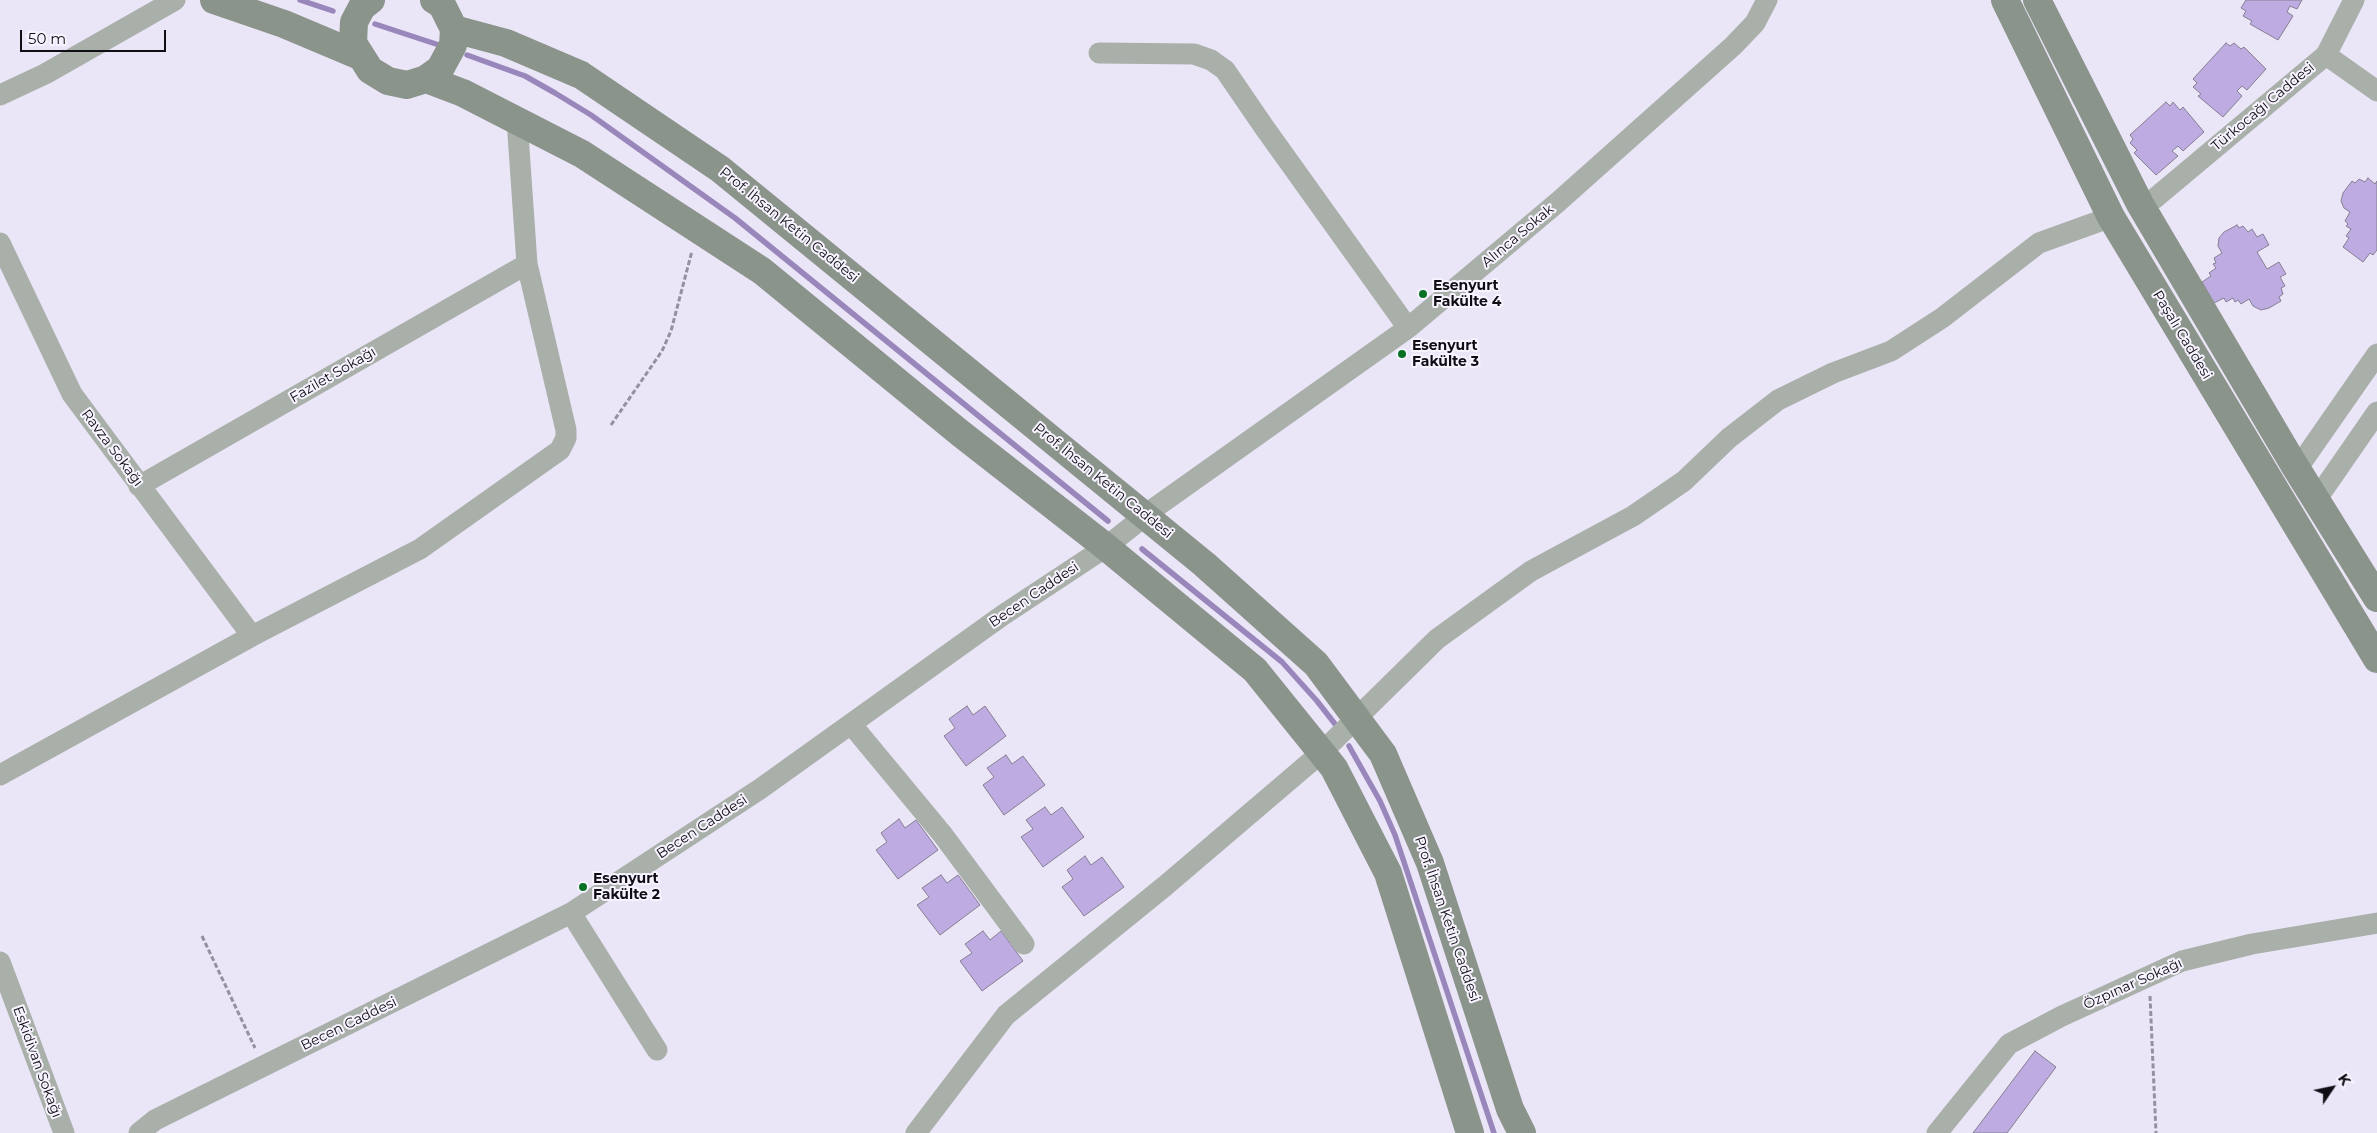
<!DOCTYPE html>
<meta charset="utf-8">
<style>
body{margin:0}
#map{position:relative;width:2377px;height:1133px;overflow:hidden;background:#ebe5f8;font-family:Montserrat,sans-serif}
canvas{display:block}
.north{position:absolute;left:2307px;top:1063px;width:50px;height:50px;-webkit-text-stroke:4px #f7f3ff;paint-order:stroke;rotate:56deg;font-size:14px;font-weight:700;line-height:20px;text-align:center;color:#100e14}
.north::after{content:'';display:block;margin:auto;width:18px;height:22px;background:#100e14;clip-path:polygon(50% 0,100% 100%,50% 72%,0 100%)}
.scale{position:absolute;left:20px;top:30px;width:146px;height:22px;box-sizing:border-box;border:2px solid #100e14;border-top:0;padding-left:6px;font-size:15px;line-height:18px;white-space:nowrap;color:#100e14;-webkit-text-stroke:4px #f7f3ff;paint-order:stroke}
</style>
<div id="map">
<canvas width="2377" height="1133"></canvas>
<div class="north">K</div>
<div class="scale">50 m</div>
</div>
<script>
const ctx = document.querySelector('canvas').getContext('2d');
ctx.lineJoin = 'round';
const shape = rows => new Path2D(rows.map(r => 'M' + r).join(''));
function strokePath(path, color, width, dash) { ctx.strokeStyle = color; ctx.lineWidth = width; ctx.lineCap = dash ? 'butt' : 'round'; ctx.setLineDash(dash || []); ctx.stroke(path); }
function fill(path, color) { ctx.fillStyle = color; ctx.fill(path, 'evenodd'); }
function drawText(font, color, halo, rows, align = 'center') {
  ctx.font = font + ' Montserrat,sans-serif'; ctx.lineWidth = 4; ctx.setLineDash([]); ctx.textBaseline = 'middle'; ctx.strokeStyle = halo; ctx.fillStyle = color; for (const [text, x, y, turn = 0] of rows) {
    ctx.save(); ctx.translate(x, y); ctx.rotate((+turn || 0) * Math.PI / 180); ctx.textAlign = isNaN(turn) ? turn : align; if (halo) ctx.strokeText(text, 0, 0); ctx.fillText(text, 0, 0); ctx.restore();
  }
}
strokePath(shape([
 [300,0,333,11],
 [375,24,442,46],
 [467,55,525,76,555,93,591,115,735,218,1108,521],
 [1142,549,1282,662,1317,701,1335,724],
 [1349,746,1380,801,1395,835,1494,1133]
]), '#9986bb', 5.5);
const building = shape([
 [2246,0,2302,0,2297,9,2290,6,2287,12,2293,16,2278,40,2250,24,2252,21,2243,16,2246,11,2241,8,2246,0],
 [2226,43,2230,46,2234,43,2241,49,2244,47,2266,69,2247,90,2242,86,2237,91,2242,96,2223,117,2198,96,2201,94,2193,87,2197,83,2193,79,2226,43],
 [2166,102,2170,106,2173,102,2180,110,2183,107,2204,132,2183,151,2178,146,2172,151,2178,156,2156,175,2134,153,2137,150,2130,143,2133,139,2130,135,2166,102],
 [2368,178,2375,184,2377,181,2377,250,2373,255,2370,253,2363,262,2343,247,2349,238,2346,236,2351,229,2346,226,2348,224,2345,221,2350,212,2344,208,2341,201,2343,193,2352,181,2355,183,2359,179,2365,182,2368,178],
 [2237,225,2239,228,2243,226,2248,232,2252,229,2257,237,2263,234,2269,245,2257,252,2267,269,2279,262,2286,274,2280,277,2285,286,2281,288,2283,294,2279,297,2281,301,2269,308,2261,310,2253,306,2249,299,2241,304,2238,300,2235,302,2233,298,2226,302,2224,298,2214,303,2202,282,2211,276,2209,273,2216,268,2213,264,2216,263,2214,258,2222,253,2218,246,2219,238,2224,232,2237,225],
 [967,706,973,715,985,706,1006,736,966,766,944,736,955,728,949,719,967,706],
 [1006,755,1012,764,1023,756,1045,785,1004,815,983,785,994,777,987,768,1006,755],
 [1045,807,1051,815,1062,807,1084,837,1043,867,1021,837,1033,829,1026,820,1045,807],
 [899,819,905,828,916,820,938,850,898,879,876,850,887,842,881,833,899,819],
 [1085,856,1091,865,1102,857,1124,887,1084,916,1062,887,1073,879,1067,870,1085,856],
 [941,875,947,883,958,875,980,905,940,935,917,905,929,897,922,888,941,875],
 [983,931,990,940,1001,931,1023,961,982,991,960,961,972,953,965,944,983,931],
 [2035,1051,2056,1067,2007,1133,1973,1133,2035,1051]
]);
fill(building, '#beabe2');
strokePath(building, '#857f90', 1);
strokePath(shape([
 [611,425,662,351,671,331,692,251],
 [202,936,255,1048],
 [2150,996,2156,1133]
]), '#95909e', 3, [5, 2.5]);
strokePath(shape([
 [1099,53,1194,54,1211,60,1225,70,1264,127,1408,328],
 [2326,55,2377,91],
 [0,95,45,74,175,0],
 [2140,204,2154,199,2326,55,2354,0],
 [0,243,72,394,252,636],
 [2293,463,2304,459,2377,354],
 [139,486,527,264],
 [2315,495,2323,490,2377,412],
 [851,724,943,835,1024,944],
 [0,775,252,636,420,549,560,450,566,438,566,430,527,264,517,120],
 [571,913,657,1050],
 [0,962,64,1133],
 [139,1133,155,1120,571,913,760,789,1003,615,1106,547,1156,507,1408,328,1558,202,1733,46,1755,23,1767,0],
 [916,1133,1006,1015,1165,886,1321,753,1437,639,1531,571,1633,516,1684,481,1729,438,1778,400,1833,373,1891,351,1942,318,2039,243,2111,217],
 [1937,1133,2009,1044,2062,1016,2182,961,2252,944,2377,923]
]), '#a9b0a9', 21);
strokePath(shape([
 [214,0,284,24,360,56],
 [371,0,362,7,354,22,353,43,370,70,388,81,407,85,426,79,440,69,453,45,454,29,442,5,434,0],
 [2005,0,2111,217,2377,659],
 [2037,0,2140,204,2293,463,2377,598],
 [454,29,506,43,581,75,720,169,1204,564,1316,664,1383,754,1430,863,1510,1109,1522,1133],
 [426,79,463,93,582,154,762,271,960,433,1106,547,1255,670,1334,768,1388,873,1470,1133]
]), '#8b948b', 28);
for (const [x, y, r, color] of [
 [1423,294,5,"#087122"],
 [1402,354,5,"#087122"],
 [583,887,5,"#087122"]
]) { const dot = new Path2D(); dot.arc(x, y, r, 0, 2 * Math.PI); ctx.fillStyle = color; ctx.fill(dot); strokePath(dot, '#f7f3ff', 2); }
drawText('14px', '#100e14', '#f7f3ff', [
 ["Türkocağı Caddesi",2263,107,-40],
 ["Prof. İhsan Ketin Caddesi",789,225,39],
 ["Alınca Sokak",1518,236,-40],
 ["Paşalı Caddesi",2182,335,59],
 ["Fazilet Sokağı",333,375,-30],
 ["Ravza Sokağı",112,448,53],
 ["Prof. İhsan Ketin Caddesi",1103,481,39],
 ["Becen Caddesi",1034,595,-34],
 ["Becen Caddesi",702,827,-33],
 ["Prof. İhsan Ketin Caddesi",1447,919,71],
 ["Özpınar Sokağı",2133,984,-24],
 ["Becen Caddesi",349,1024,-26],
 ["Eskidivan Sokağı",37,1062,70]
]);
drawText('bold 14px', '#100e14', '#f7f3ff', [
 ["Esenyurt",1433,286],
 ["Fakülte 4",1433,302],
 ["Esenyurt",1412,346],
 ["Fakülte 3",1412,362],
 ["Esenyurt",593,879],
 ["Fakülte 2",593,895]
], 'left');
</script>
